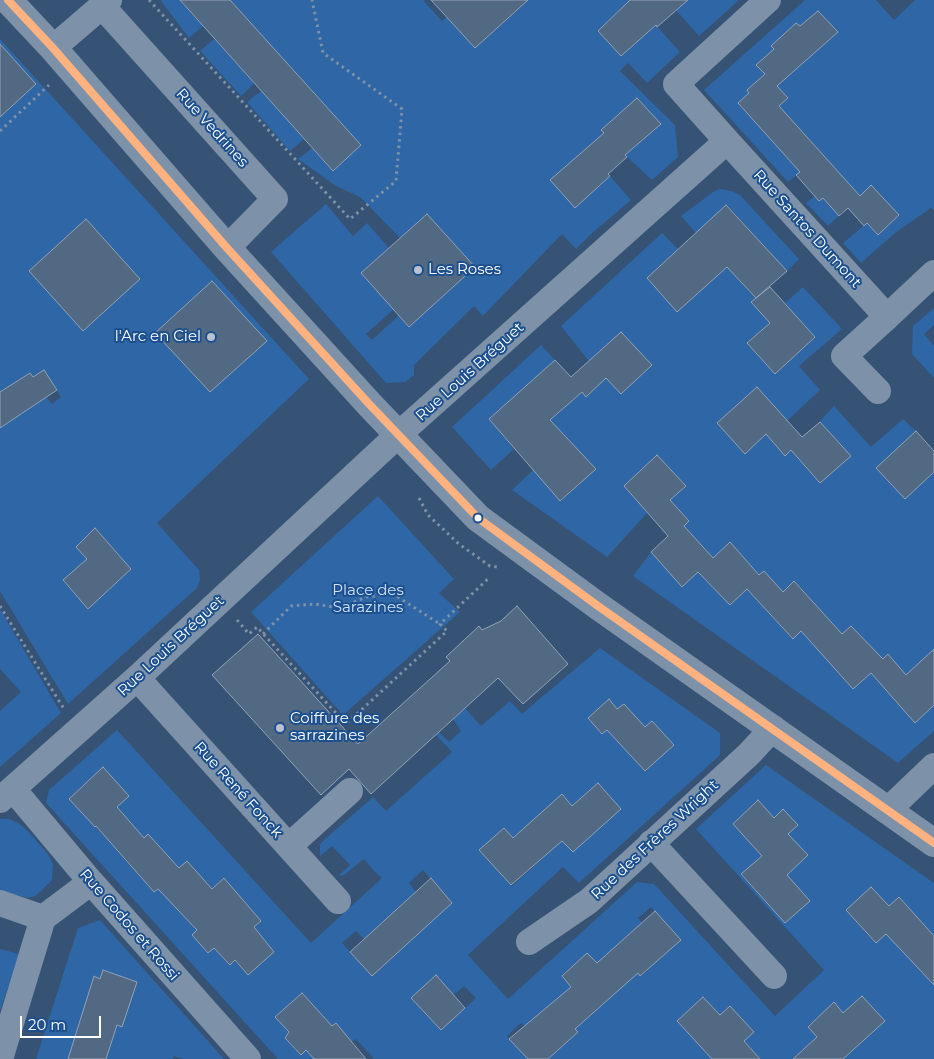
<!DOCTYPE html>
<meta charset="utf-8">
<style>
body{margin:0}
#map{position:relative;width:934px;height:1059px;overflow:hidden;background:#365274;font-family:Montserrat,sans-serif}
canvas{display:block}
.scale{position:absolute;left:20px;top:1016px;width:81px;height:22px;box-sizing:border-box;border:2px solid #fff;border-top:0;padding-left:6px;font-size:15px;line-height:18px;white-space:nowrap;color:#fff;-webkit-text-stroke:4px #1b4f8f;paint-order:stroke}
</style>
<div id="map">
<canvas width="934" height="1059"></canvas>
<div class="scale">20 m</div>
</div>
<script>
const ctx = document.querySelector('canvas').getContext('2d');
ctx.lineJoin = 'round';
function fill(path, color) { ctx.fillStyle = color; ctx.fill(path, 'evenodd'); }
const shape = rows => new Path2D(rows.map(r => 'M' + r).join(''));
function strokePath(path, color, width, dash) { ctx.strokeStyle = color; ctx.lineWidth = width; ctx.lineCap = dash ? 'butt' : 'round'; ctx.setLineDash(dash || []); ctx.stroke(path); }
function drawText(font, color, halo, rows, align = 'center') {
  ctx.font = font + ' Montserrat,sans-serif'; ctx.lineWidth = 4; ctx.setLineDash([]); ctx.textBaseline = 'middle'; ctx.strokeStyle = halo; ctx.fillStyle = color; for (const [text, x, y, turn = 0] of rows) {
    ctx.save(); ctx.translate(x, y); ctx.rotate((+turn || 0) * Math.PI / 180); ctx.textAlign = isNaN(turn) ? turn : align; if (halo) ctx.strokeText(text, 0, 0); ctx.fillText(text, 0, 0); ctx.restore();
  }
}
fill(shape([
 [162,0,183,0,181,2,203,26,189,38,161,1],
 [230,0,423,0,442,21,447,17,475,48,528,0,630,0,598,31,621,56,656,25,680,52,647,83,628,63,620,71,675,125,678,157,652,180,625,155,661,124,637,98,601,130,604,133,551,181,575,208,610,176,631,200,590,235,576,249,562,234,483,316,474,306,414,365,414,375,405,382,386,383,271,252,326,204,353,236,367,223,389,248,361,273,394,309,366,334,372,340,399,315,409,327,475,267,427,214,400,238,360,197,336,186,298,159,312,148,333,171,361,145],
 [683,0,739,0,699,36,674,8],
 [805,0,876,0,894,20,915,0,934,0,934,210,931,208,895,233,861,263,843,243,867,223,878,235,899,215,871,185,860,196,805,135,784,154,800,172,788,182,704,90],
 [818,11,837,32,777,86,788,98,758,125,738,103,749,93,747,90,765,74,756,65,774,49,796,23,800,26],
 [0,39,309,379,157,523,199,570,200,580,197,588,68,704,0,591,0,428,46,397,52,404,61,397,44,370,33,377,30,373,0,392],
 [95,528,131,569,88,609,63,581,87,559,76,547],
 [214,39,254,83,241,96,200,51],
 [261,91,304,139,290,151,247,102],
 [720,189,732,191,740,195,799,259,787,271,727,205,696,233,681,216,713,192],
 [815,196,819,201,823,198,839,216,828,226,806,203],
 [662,233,678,249,647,278,677,312,713,251,756,299,770,323,747,343,775,374,815,337,785,303,803,287,842,329,799,366,820,390,787,421,717,423,745,454,766,434,785,455,791,450,820,483,850,456,819,422,834,406,871,447,903,419,916,431,934,472,934,662,906,675,888,654,883,659,851,626,822,654,852,689,871,673,915,722,934,705,934,731,898,763,633,576,651,552,683,586,698,572,730,605,747,589,792,639,822,612,795,581,783,592,764,571,759,575,730,542,713,558,684,526,689,521,670,500,686,486,657,455,624,486,648,512,607,557,512,490,533,470,561,501,596,469,535,434,582,392,586,396,606,378,621,394,652,365,621,332,589,361,561,326],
 [934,308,934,325,924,334,934,346,934,378,912,354,913,326],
 [541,345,555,360,489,419,514,449,491,470,452,427],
 [378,496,454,579,439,593,460,612,343,715,251,612],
 [0,609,61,713,0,767,0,711,21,692,0,669],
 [600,648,720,733,720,755,579,883,563,867,468,955,508,999,637,882,654,884,775,1016,824,970,696,829,766,765,934,883,934,936,899,897,889,906,846,910,875,943,886,934,934,966,934,1059,843,1059,885,1021,862,996,843,1013,834,1003,808,1026,817,1037,802,1059,760,1059,744,1041,754,1032,730,1006,720,1015,703,997,677,1021,712,1059,548,1059,578,1032,575,1029,638,973,641,976,680,940,651,907,638,918,646,927,597,963,587,953,562,975,571,987,552,1003,529,1030,521,1023,507,1036,528,1059,374,1059,356,1039,352,1042,330,1029,302,993,275,1017,289,1032,285,1038,300,1055,306,1050,314,1059,278,1059,46,803,49,790,117,730,311,943,382,878,374,871,364,859,344,875,338,876,350,865,332,846,320,856,320,844,324,840,373,797,386,811,452,752,436,735,439,732,449,742,461,731,453,719,465,708,481,726,510,701,522,714],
 [609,699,617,709,645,727,652,721,673,745,645,771,607,730,602,734,588,718],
 [103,767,117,807,127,819,106,838,69,799],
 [598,783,620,809,573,852,562,841,512,886,479,850,504,828,513,838,562,795,572,806],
 [758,800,774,818,783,809,788,834,808,855,787,875,810,901,785,923,741,875,762,856,733,824],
 [148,834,179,868,154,892,123,858],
 [423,870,452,903,372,975,342,943,356,931,364,939,416,892,409,883],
 [224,878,237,894,259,939,262,937,274,952,248,975,235,961,229,965,214,948,208,953,192,935,197,930,182,914],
 [436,975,453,995,464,986,476,998,441,1030,411,998],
 [0,819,9,819,18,823,28,831,48,854,53,864,52,880,41,891,35,896,28,898,0,891],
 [100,920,224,1059,183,1059,174,1056,173,1059,106,1059,117,1025,122,1026,137,982,103,971,100,979,94,976,69,1059,36,1059,78,928],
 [0,949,19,954,0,1011]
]), '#2f66a5');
const building = shape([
 [180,0,230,0,361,145,333,171,180,0],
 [431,0,528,0,475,48,431,0],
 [630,0,688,0,657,27,656,25,621,56,598,31,630,0],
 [818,11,838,32,777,86,788,98,779,106,860,196,871,185,899,215,878,235,867,223,864,226,848,208,839,216,823,198,819,201,796,175,800,172,738,103,749,93,747,90,765,74,756,65,774,49,771,46,796,23,800,26,818,11],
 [0,44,36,84,0,117,0,44],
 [637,98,661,124,625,155,627,157,608,174,610,176,575,208,550,180,604,133,601,130,637,98],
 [726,205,787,271,756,298,727,267,677,312,647,278,726,205],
 [427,214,475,267,409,327,361,273,427,214],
 [86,219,140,279,83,331,29,271,86,219],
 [212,281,267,341,210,392,155,333,212,281],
 [770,287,815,337,775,374,747,343,770,323,751,302,770,287],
 [621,332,652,365,621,394,606,378,586,397,582,392,550,420,596,469,560,501,489,419,555,360,571,377,621,332],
 [44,370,57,390,0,428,0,392,30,373,33,377,44,370],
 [757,387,802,437,820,422,851,456,820,483,791,450,785,456,766,434,745,454,717,423,757,387],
 [916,431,934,451,934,472,905,499,876,468,916,431],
 [657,455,686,486,670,500,689,521,684,526,713,558,730,542,759,575,764,571,783,592,794,581,842,634,851,626,883,659,888,654,906,675,934,649,934,705,915,723,871,673,853,689,801,631,793,639,747,589,730,605,698,572,682,587,651,552,668,536,624,486,657,455],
 [95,528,131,569,88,609,63,580,87,559,76,547,95,528],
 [517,606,568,664,523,704,498,678,371,794,349,769,321,795,212,675,258,634,358,744,450,661,446,657,479,626,482,630,501,621,517,606],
 [609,699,617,709,624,704,645,727,652,721,674,745,645,771,607,730,602,734,588,718,609,699],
 [103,767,129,796,117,807,144,838,148,834,179,868,187,861,212,889,224,878,261,921,254,927,274,952,248,975,235,960,230,965,214,948,208,953,192,935,197,930,158,889,154,892,96,826,95,827,69,799,103,767],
 [598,783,621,809,573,852,562,841,511,885,479,850,504,828,513,838,562,794,572,806,598,783],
 [758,800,774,818,783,809,798,825,788,834,808,855,787,875,810,901,785,923,741,874,762,856,733,824,758,800],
 [431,878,452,903,372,976,350,952,431,878],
 [871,887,889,906,899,897,934,936,934,985,886,934,876,943,846,910,871,887],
 [655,911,681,940,640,976,638,973,575,1029,578,1032,548,1059,528,1059,509,1039,571,987,562,976,587,953,597,963,655,911],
 [103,970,137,982,122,1027,117,1025,106,1059,68,1059,94,976,100,979,103,970],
 [436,975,465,1008,441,1030,411,998,436,975],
 [302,993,332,1026,336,1023,366,1059,314,1059,306,1050,301,1055,285,1038,289,1032,275,1017,302,993],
 [862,996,885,1021,843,1059,793,1059,817,1037,808,1027,834,1002,843,1013,862,996],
 [703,997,720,1015,730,1006,754,1032,744,1041,760,1059,712,1059,677,1021,703,997]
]);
fill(building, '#526984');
strokePath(building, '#92a2b6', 1);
strokePath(shape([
 [149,0,350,219,396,181,402,109,323,53,312,0],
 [0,131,49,85],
 [419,498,428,515,459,544,490,566,497,567],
 [0,606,64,709],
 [237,620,249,634,257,627,346,724,447,631,440,624,490,577],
 [263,634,291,606,315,604,340,608,366,597,393,594,440,624]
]), '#7d92a8', 3, [2.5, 4]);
strokePath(shape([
 [102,6,275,199,227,248],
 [53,48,109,0],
 [727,141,887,317,934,273],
 [878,391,844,356,887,317],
 [137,678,338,901],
 [13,789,91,882,248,1059],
 [0,800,137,678,398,435,727,141,676,84,768,0],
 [888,810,934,766],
 [651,843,774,976],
 [289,846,350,791],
 [0,903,43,918],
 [529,942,589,901,749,754,773,728],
 [0,1059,43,918,91,882]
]), '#7d92a8', 26);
strokePath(shape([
 [8,0,53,48,227,248,370,405,478,518,598,606,934,843]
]), '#7d92a8', 28);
strokePath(shape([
 [8,0,53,48,227,248,370,405,478,518,598,606,934,843]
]), '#ffb280', 8);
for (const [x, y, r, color] of [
 [418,270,5,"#b9c2ce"],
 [211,337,5,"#b9c2ce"],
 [478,518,4.5,"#fff"],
 [280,728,5,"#b9c2ce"]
]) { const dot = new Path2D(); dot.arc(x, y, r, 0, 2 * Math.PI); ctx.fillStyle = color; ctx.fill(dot); strokePath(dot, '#1b4f8f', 2); }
drawText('15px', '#fff', '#1b4f8f', [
 ["Rue Vedrines",212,128,48],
 ["Rue Santos Dumont",807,229,48],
 ["Rue Louis Bréguet",470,372,-42],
 ["Rue Louis Bréguet",171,646,-43],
 ["Rue René Fonck",238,790,48],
 ["Rue des Frères Wright",655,840,-43],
 ["Rue Codos et Rossi",129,925,49]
]);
drawText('15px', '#fff', '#1b4f8f', [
 ["Les Roses",428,270],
 ["l'Arc en Ciel",201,337,"right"],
 ["Coiffure des",290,719],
 ["sarrazines",290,736]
], 'left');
drawText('15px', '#cfe3fa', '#1b4f8f', [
 ["Place des",368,591],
 ["Sarazines",368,608]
]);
</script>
